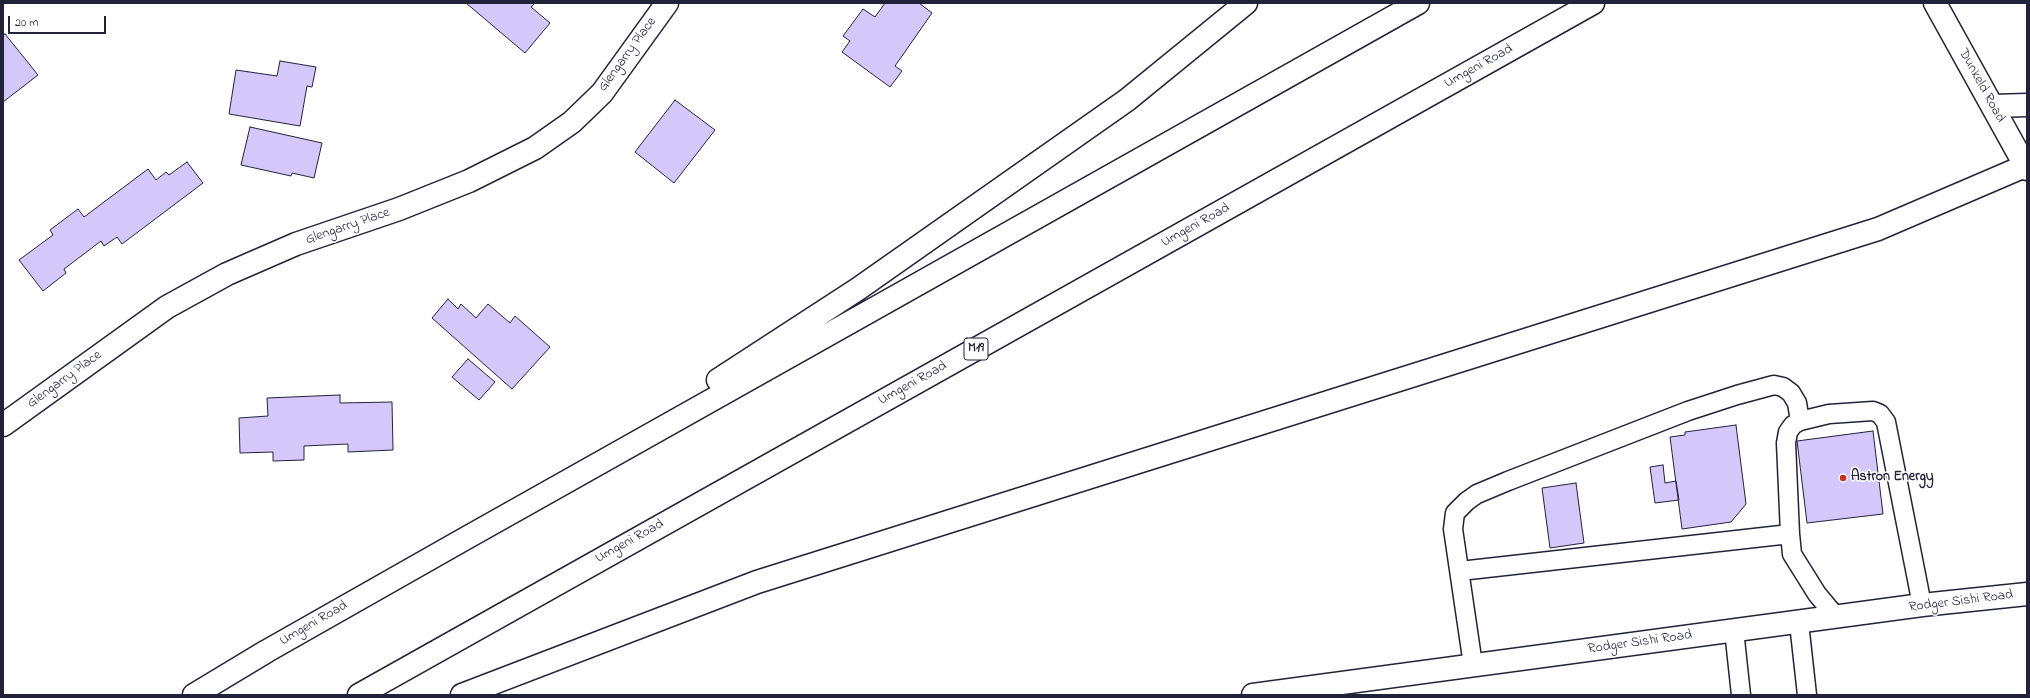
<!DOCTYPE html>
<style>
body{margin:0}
#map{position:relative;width:2030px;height:698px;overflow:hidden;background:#fff;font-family:"Indie Flower",sans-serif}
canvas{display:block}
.frame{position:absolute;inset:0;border:4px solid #22223b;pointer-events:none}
.scale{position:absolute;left:8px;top:16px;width:98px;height:18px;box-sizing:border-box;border:2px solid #22223b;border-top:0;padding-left:5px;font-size:12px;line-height:14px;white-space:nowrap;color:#22223b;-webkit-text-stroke:3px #fff;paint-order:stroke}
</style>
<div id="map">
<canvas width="2030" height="698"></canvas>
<div class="frame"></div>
<div class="scale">20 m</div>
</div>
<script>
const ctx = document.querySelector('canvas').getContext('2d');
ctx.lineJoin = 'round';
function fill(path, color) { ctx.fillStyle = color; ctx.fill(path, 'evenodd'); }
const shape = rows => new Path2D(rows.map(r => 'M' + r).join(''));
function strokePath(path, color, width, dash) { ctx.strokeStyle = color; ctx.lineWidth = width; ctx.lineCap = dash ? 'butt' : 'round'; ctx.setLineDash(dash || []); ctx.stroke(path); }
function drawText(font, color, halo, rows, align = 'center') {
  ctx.font = font + ' "Indie Flower",sans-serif'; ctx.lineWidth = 3; ctx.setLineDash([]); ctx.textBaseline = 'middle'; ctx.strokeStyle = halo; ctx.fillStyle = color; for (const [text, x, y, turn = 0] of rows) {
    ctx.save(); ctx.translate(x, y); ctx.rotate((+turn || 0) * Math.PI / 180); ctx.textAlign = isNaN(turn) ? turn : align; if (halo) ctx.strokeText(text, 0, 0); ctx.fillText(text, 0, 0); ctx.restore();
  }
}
const building = shape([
 [466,3,535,3,531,7,550,23,525,53,466,3],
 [885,3,919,3,932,13,895,66,902,71,890,87,842,52,850,41,843,36,863,9,875,17,885,3],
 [5,34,38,75,3,102,3,35,5,34],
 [280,61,316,67,312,87,307,86,300,126,229,114,236,70,277,76,280,61],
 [675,100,715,130,674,183,635,152,675,100],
 [250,127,322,143,314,178,292,173,291,176,241,165,250,127],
 [187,162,203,183,122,244,117,237,104,246,101,241,64,269,66,273,43,291,19,260,53,235,50,230,78,209,84,217,148,169,156,180,166,172,169,175,187,162],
 [448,299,458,309,461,304,476,318,488,304,510,323,515,316,550,347,512,389,432,318,448,299],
 [468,359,495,382,479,400,452,377,468,359],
 [340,395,340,403,392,402,393,450,348,452,348,444,304,446,304,460,273,461,273,452,240,453,239,418,268,416,267,398,340,395],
 [1736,425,1746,504,1731,522,1682,529,1670,437,1685,435,1685,432,1736,425],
 [1873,431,1883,514,1807,523,1797,441,1873,431],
 [1663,465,1665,483,1676,481,1679,500,1655,503,1650,467,1663,465],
 [1576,483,1584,543,1550,548,1542,488,1576,483]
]);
fill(building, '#d4c8fb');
strokePath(building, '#22223b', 1);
const lane = shape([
 [1460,571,1790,534],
 [1837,618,1817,594,1792,554,1790,534,1786,443,1788,432,1793,425,1800,421,1829,414,1873,411,1880,414,1886,422,1922,605],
 [1799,623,1807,695],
 [1734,630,1741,695],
 [1473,665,1453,529,1455,513,1467,501,1477,494,1508,481,1688,411,1737,395,1774,385,1783,387,1791,393,1797,403,1800,421]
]);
const street = shape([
 [3,425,167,307,227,274,296,244,399,209,469,181,535,148,572,122,602,93,667,3]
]);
const secondary = shape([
 [1935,3,2027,169],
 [1253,695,1922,605,2027,594]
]);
const highway = shape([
 [1993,106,2027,105],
 [718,380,858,289,1127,100,1246,3],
 [194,695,267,651,468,537,1418,3],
 [359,695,1593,3],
 [462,695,757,582,1878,229,2025,166]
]);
strokePath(lane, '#22223b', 21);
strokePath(street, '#22223b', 25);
strokePath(secondary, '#22223b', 25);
strokePath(highway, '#22223b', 25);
strokePath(lane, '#fff', 18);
strokePath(street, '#fff', 22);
strokePath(secondary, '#fff', 22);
strokePath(highway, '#fff', 22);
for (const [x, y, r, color] of [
 [1843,478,4,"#c8321e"]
]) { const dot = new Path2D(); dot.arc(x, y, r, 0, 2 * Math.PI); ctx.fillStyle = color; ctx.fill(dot); strokePath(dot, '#fff', 1.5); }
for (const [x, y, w] of [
 [976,349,24]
]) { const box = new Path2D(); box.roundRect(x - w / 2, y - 11, w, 22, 3); ctx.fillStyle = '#fff'; ctx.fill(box); strokePath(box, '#22223b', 1); }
drawText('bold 13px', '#22223b', null, [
 ["M19",976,349]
]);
drawText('14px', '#22223b', '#fff', [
 ["Glengarry Place",628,55,-54],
 ["Umgeni Road",1479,67,-29],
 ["Dunkeld Road",1981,86,61],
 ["Umgeni Road",1196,226,-29],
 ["Glengarry Place",348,227,-19],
 ["Glengarry Place",65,380,-36],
 ["Umgeni Road",913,384,-29],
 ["Umgeni Road",630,542,-29],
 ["Rodger Sishi Road",1961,602,-7],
 ["Umgeni Road",314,624,-30],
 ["Rodger Sishi Road",1640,643,-8]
]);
drawText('bold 14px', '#22223b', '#fff', [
 ["Astron Energy",1851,478]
], 'left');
</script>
